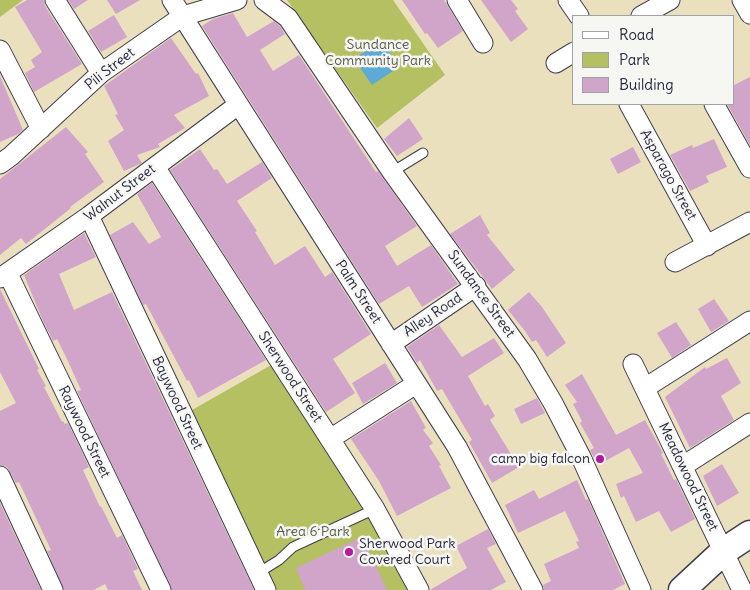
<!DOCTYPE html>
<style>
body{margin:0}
#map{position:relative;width:750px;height:590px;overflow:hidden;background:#eae0be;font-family:Delius,sans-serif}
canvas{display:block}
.legend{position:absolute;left:572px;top:15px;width:162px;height:90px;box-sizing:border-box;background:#f6f6f2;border:1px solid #a1a1a9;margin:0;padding:6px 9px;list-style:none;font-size:15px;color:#22223b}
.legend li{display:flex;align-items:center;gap:10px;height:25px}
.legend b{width:25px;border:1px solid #a1a1a9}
</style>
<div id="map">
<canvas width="750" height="590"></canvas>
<ul class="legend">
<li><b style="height:6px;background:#fff"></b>Road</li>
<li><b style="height:14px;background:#b4c062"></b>Park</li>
<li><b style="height:14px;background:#d1a5c9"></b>Building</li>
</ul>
</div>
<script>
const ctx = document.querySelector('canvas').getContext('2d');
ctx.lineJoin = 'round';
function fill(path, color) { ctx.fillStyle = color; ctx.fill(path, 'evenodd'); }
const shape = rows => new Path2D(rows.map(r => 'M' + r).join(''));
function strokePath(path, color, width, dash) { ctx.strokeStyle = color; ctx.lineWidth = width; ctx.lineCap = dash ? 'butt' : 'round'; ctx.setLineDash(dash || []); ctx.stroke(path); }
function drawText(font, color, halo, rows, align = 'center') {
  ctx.font = font + ' Delius,sans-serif'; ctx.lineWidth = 5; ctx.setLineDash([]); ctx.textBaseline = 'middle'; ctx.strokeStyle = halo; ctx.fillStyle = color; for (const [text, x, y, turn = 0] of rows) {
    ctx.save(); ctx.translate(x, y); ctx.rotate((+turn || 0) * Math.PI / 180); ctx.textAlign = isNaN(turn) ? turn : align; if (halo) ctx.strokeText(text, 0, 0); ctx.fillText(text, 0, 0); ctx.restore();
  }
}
fill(shape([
 [0,0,23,0,0,17],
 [287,0,393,0,445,75,377,128],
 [273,364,362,502,409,590,277,590,192,410]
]), '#b4c062');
fill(shape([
 [382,40,399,67,372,85,354,59]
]), '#5daad6');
fill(shape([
 [27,0,44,0,45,6,82,64,34,92,25,73,35,67,31,60,42,52,15,7],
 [68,0,88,0,74,9],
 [107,0,140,0,116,14],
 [402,0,444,0,463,31,438,48,427,33,425,34],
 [481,0,511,0,518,9,515,11,528,29,511,42],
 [233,13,247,37,274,21,280,26,285,34,260,50,273,71,299,55,376,172,378,171,417,226,385,246,397,266,431,245,458,284,422,307,409,286,379,304,202,26,213,19],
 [114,15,127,37,101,52,88,31],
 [171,38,196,74,198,73,209,96,174,115,185,128,158,144,160,147,137,155,142,163,124,171,108,141,124,130,115,115,118,114,104,86],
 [0,76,23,130,18,134,0,142],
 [750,77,750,145,727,104,734,104,734,85],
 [409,118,423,139,397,156,384,139],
 [66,127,88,152,85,154,104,182,70,207,71,208,26,244,21,238,0,255,0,179],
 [714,139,727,167,706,176,709,182,690,191,670,155,692,145,693,148],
 [633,147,641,162,618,174,610,159],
 [200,149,214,170,217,169,227,184,262,162,272,178,237,201,257,231,255,232,275,265,305,246,325,277,332,272,371,334,333,359,355,393,326,412,170,170],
 [152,183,266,360,198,398,189,380,187,381,146,304,143,305,110,235,133,222,149,244,161,237,137,194],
 [480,215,490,233,487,235,515,270,492,289,450,234],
 [84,233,96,257,59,274,74,310,112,292,254,590,172,590,77,391,81,390,66,357,57,339,53,341,43,321,24,275],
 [0,289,39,369,37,370,46,386,44,387,62,422,63,421,65,424,68,423,89,467,83,470,100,507,101,506,117,538,122,535,138,569,133,571,142,590,108,590,105,584,94,590,64,590,47,551,51,550,19,482,16,483,7,467,0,465,0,411,16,403,0,372],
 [529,292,542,307,566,343,547,357,536,340,532,342,525,331,508,310],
 [714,299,729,321,711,332,698,309],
 [676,322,691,345,672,358,657,333],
 [439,325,462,357,494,338,504,353,468,376,485,406,488,404,495,416,490,420,519,467,492,483,469,442,472,440,442,389,437,391,420,360,417,363,407,347],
 [727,358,741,383,721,396,734,420,690,448,665,397,705,367,706,369],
 [385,363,397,383,363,404,352,383],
 [582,374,616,435,645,420,663,453,661,454,674,480,676,479,695,519,671,532,659,511,636,522,624,496,621,498,616,484,643,473,629,448,598,465,590,450,594,448,580,423,582,421,573,404,577,402,565,385],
 [537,398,545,413,521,424,514,409],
 [411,401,426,428,423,430,433,443,429,446,441,465,439,466,451,488,397,516,379,481,351,439],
 [722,464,739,493,717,506,703,476],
 [577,480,586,500,588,499,625,584,613,590,544,590,543,585,551,581,544,564,579,548,576,542,579,541,565,511,518,533,505,505,534,490,539,499],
 [0,503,41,590,0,590],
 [488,529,496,544,487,548,506,582,491,590,430,590,467,568,456,546],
 [362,537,387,590,305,590,296,568]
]), '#d1a5c9');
const lane = shape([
 [392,172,423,153],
 [258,573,279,560,293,547,375,509]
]);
const street = shape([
 [55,0,101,73],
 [172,0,457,447,533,590],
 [264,0,288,18,392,172,527,359,553,403,581,457,641,590],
 [457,0,483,43],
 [568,0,579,16],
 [742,0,750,14],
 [641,16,670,0],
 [0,50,41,129],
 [556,63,574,52],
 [629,104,707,246],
 [714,104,750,168],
 [0,164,11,156,101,73,183,16,237,0],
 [155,167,375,509,419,590],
 [89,216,266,590],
 [675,262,750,222],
 [8,274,161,590],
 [0,278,89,216,238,105],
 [391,344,476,286],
 [633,364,742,590],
 [645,388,750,321],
 [330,439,416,384],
 [683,466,750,423],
 [0,476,53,590]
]);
const secondary = shape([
 [682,590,724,551,750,534]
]);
strokePath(lane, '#403e4f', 11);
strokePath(street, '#403e4f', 21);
strokePath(secondary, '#403e4f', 29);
strokePath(lane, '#fff', 9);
strokePath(street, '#fff', 19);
strokePath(secondary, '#fff', 26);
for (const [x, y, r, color] of [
 [600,459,5,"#b5179e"],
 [349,552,5,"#b5179e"]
]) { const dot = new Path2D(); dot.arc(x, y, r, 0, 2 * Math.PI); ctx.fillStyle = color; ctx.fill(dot); strokePath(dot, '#f6f6f2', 2); }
drawText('14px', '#555949', '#f6f6f2', [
 ["Sundance",378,45],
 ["Community Park",378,61],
 ["Area 6 Park",313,532]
]);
drawText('14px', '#22223b', '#f6f6f2', [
 ["Pili Street",110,69,-38],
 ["Asparago Street",668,175,61],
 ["Walnut Street",120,193,-37],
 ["Palm Street",358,292,57],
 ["Sundance Street",481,294,54],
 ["Alley Road",433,315,-34],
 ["Sherwood Street",290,377,57],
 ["Baywood Street",177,403,65],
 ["Raywood Street",84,432,64],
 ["Meadowood Street",688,477,64]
]);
drawText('14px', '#22223b', '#f6f6f2', [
 ["camp big falcon",590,459],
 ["Sherwood Park",359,544,"left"],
 ["Covered Court",359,560,"left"]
], 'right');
</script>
